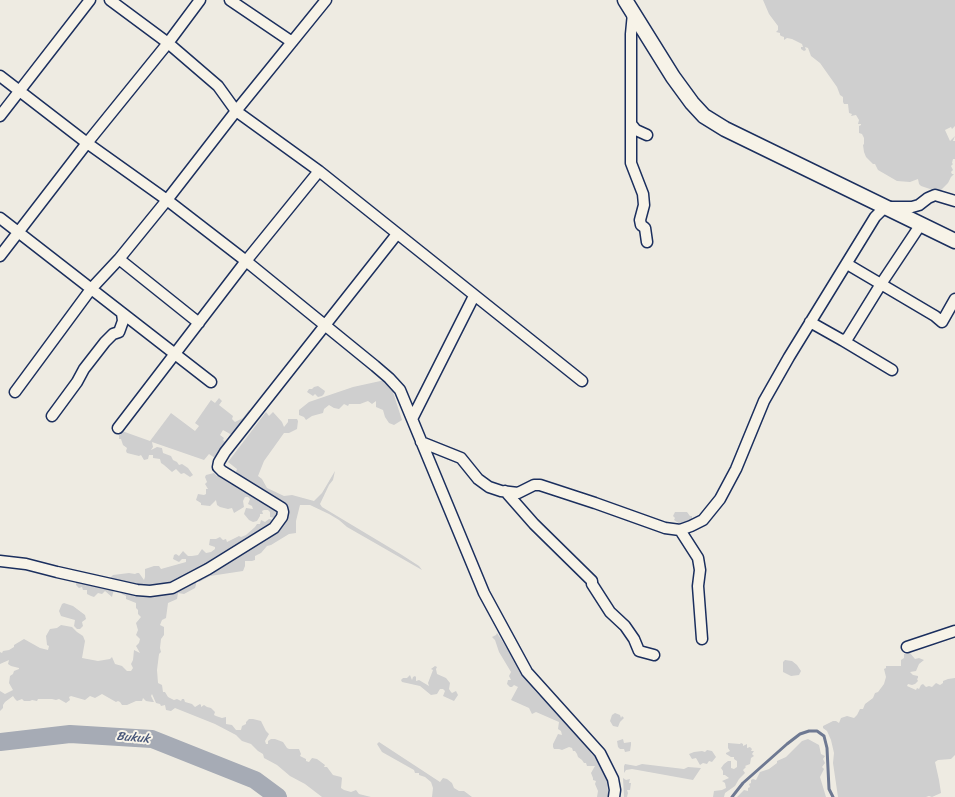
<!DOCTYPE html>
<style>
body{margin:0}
canvas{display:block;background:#eeebe2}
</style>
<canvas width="955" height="797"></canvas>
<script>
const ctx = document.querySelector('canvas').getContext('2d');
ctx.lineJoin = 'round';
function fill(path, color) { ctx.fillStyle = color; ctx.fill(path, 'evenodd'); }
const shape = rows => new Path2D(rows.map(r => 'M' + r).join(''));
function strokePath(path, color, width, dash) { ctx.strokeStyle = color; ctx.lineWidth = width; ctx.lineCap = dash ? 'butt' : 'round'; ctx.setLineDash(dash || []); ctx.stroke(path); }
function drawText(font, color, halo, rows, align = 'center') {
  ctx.font = font + ' Sriracha,sans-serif'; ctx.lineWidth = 4; ctx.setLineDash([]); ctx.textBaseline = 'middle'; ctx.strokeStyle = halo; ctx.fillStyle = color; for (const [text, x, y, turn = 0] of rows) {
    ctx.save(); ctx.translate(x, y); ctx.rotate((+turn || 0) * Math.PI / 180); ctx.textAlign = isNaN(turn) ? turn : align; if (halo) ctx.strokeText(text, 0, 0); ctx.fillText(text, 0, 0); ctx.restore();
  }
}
fill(shape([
 [763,0,955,0,955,126,952,129,951,127,945,130,950,141,955,136,953,141,955,141,955,159,953,159,952,163,953,164,951,166,953,170,951,172,952,174,954,174,951,177,948,183,939,192,921,186,919,184,918,179,910,182,897,181,878,170,875,164,873,164,866,157,864,152,863,145,864,144,864,138,862,134,859,133,859,126,861,125,861,124,858,124,859,120,856,115,851,116,852,114,849,113,848,104,844,104,843,102,843,97,840,95,837,87,820,63,811,56,808,48,805,47,806,50,804,51,801,49,801,47,803,47,802,44,792,39,787,38,784,40,784,37,781,36,780,35,780,33,776,32,778,30,778,26,769,14],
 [385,380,390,384,393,392,402,420,394,425,389,423,385,417,383,410,376,407,376,401,372,404,368,401,360,404,349,404,348,406,344,404,339,409,334,408,329,405,324,409,323,413,312,416,306,420,304,417,299,415,299,410,309,402,353,387],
 [318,386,325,391,324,394,322,396,318,397,315,394,313,396,307,392,309,389,312,389,314,387],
 [219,398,222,401,219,405,233,416,232,419,235,422,243,418,249,410,251,411,232,435,223,430,220,435,224,438,223,440,226,443,215,458,209,454,204,460,152,442,153,447,151,450,157,447,162,448,163,453,171,456,173,460,177,462,179,465,182,464,188,468,193,475,190,477,184,473,181,474,176,469,172,472,164,465,161,463,160,459,153,458,153,455,149,455,148,459,144,460,141,455,139,456,127,453,126,451,127,448,123,445,121,439,119,439,119,435,122,431,150,441,171,413,195,431,199,426,195,423,211,400,215,403],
 [266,412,269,416,273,412,282,422,284,427,288,422,288,419,297,419,298,421,297,429,289,433,284,433,264,461,258,476,262,479,267,488,284,496,292,495,314,501,322,493,335,471,333,480,329,485,320,504,322,507,402,555,419,566,422,570,347,527,339,520,329,514,310,505,300,505,296,521,296,533,289,534,271,545,267,546,261,553,255,556,255,560,252,561,245,561,245,566,243,571,210,576,199,582,199,579,196,579,196,585,195,588,184,594,178,593,177,599,168,603,166,618,162,620,160,625,164,627,164,635,161,639,160,648,161,652,159,654,157,670,158,683,162,685,163,692,165,692,168,697,174,700,177,699,181,701,182,699,184,699,185,702,192,704,195,707,200,704,201,705,201,707,204,705,207,707,211,708,215,712,214,715,216,716,222,718,226,717,226,724,232,725,236,730,241,730,242,726,246,724,246,722,249,719,253,719,261,721,266,731,269,734,265,741,266,744,268,744,268,741,271,739,275,739,283,742,287,748,289,749,299,749,301,754,300,756,306,759,306,761,309,762,312,758,317,759,325,765,324,767,327,767,333,775,341,777,342,778,341,788,344,790,351,792,356,790,359,794,371,797,322,797,305,784,290,776,277,765,264,758,263,754,258,751,251,744,242,741,236,735,215,724,175,708,171,711,166,710,165,705,161,706,160,704,156,703,152,694,151,696,154,702,152,702,146,701,143,698,142,701,136,701,127,705,122,705,120,702,118,701,116,702,102,694,95,698,90,696,85,700,71,696,69,697,70,700,66,703,59,699,56,700,52,699,38,699,37,701,32,700,30,701,24,701,22,699,17,701,15,699,13,696,5,702,3,705,3,708,0,711,0,691,5,694,13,690,9,683,10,676,13,674,14,671,19,669,19,668,11,666,8,664,9,660,0,664,0,652,2,653,3,651,9,650,14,647,14,645,24,639,40,648,48,650,49,646,47,645,46,636,50,629,57,628,61,625,72,627,77,632,83,636,85,641,82,658,98,661,110,659,112,657,115,664,122,666,127,671,131,671,133,668,131,664,133,660,134,650,140,653,136,646,139,643,140,639,136,635,138,630,136,623,141,617,138,614,138,610,136,608,136,603,126,599,126,596,120,593,120,590,114,589,112,597,105,591,102,594,98,593,94,597,91,596,87,594,87,590,83,590,82,587,79,588,76,585,76,581,110,578,113,575,129,573,135,574,137,573,139,573,144,580,145,577,145,569,154,566,159,566,161,569,186,562,186,559,182,559,179,562,173,559,174,555,176,554,179,556,183,551,188,556,192,556,198,555,202,549,206,553,211,552,215,549,215,547,209,545,210,539,216,539,220,537,223,540,226,539,227,542,239,536,241,537,246,535,255,527,257,524,260,524,261,520,265,522,269,519,274,520,275,518,270,517,270,512,268,510,264,510,262,511,263,514,260,514,260,516,257,521,253,522,249,520,244,514,246,508,253,509,252,506,248,504,250,499,248,497,245,497,243,501,244,507,234,513,232,508,228,509,220,507,217,505,216,500,210,506,201,505,201,503,196,500,198,494,204,495,206,494,206,489,208,489,205,484,207,482,205,477,206,475,214,473,217,476,221,472,284,513,236,476,237,473,236,472,237,469,228,462],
 [675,512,687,512,690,516,692,516,692,519,694,520,680,526,680,524,674,520,675,518,673,516],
 [64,603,73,606,85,615,86,619,82,622,83,626,80,629,77,629,74,626,75,620,61,616,59,611,62,604],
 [497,633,527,679,532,683,531,685,535,691,566,722,588,748,592,755,596,756,606,778,608,780,607,784,609,797,597,797,598,791,595,784,596,781,593,780,593,778,591,773,595,766,587,766,586,763,584,763,582,760,578,757,577,754,575,751,573,751,572,748,569,747,562,750,559,749,554,749,553,747,553,744,558,734,562,735,561,731,558,729,559,722,536,712,532,714,529,708,511,700,518,687,514,685,512,687,510,687,507,684,508,680,511,680,509,676,511,672,499,652,495,640,492,637,496,635],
 [907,653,910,653,915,659,919,658,924,660,919,664,916,671,910,672,913,675,918,676,918,678,917,679,918,681,915,684,912,685,908,684,907,686,916,690,917,688,919,689,921,685,923,684,926,687,929,686,932,687,936,683,940,685,943,683,943,681,948,679,955,678,955,755,951,759,938,760,935,762,939,780,941,793,932,797,929,796,926,797,838,797,833,763,834,753,831,740,827,731,823,728,823,726,833,721,836,721,839,723,841,718,847,716,854,718,857,715,860,709,863,709,865,704,873,698,875,693,878,692,884,684,886,677,884,669,886,668,886,666,901,666,901,660,904,658,904,654],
 [785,660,792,661,797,665,801,671,799,675,791,676,783,672,783,662],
 [435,666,437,667,436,669,437,674,446,678,450,683,449,689,451,692,452,693,456,691,458,695,454,701,443,696,445,691,443,689,440,689,437,694,431,695,420,686,402,682,401,680,403,678,407,678,410,675,412,680,413,677,415,676,416,677,416,681,419,680,429,686,428,683,433,670,431,669],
 [615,713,620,715,621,718,622,716,624,718,620,722,618,727,613,726,610,721,612,715],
 [623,739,624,743,631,742,631,745,630,751,625,752,624,749,620,749,618,747,617,741],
 [808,739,819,745,821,754,825,756,823,759,825,763,822,767,824,769,820,777,826,797,737,797,744,790,748,791,748,788,750,787,749,784,751,783,751,780,753,779,756,780,760,772,769,769,777,763,777,761,786,757,802,741],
 [379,742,440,782,443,778,447,779,452,783,454,788,459,791,464,791,472,797,432,797,433,788,431,782,425,777,419,775,419,773,415,773,414,770,382,752,377,744],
 [728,743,740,744,741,743,743,744,743,746,747,744,747,748,750,747,752,749,751,751,754,751,752,754,754,756,751,758,750,764,745,766,746,767,743,770,745,773,739,779,735,786,725,793,724,797,713,797,714,791,722,790,726,788,725,783,722,781,729,778,725,775,723,775,723,771,721,768,724,764,728,761,731,761,731,768,734,769,737,767,737,761,734,759,734,757,731,757,726,754,726,753,730,751,728,748],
 [707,750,712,751,716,757,712,762,709,761,707,764,703,763,700,765,696,758,692,759,689,754,694,752,702,751,705,752],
 [625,764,636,766,642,764,684,769,688,767,701,768,693,780,632,769,626,770,624,773,624,766],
 [623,778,626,780,630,779,629,783,631,783,630,790,627,790,628,793,627,797,624,797]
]), '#cfcfcf');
strokePath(shape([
 [275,795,276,797],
 [732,797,743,783,787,744,800,734,809,731,817,731,824,736,827,748,829,789,833,797]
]), '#6e7992', 3);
strokePath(shape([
 [0,742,70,734,152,739,255,780,278,797]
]), '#a6abb5', 18);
const street = shape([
 [110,0,168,43,218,86,236,111,319,171,582,381],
 [230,0,292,42],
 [633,13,631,34,631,163,643,194,644,205,640,220,641,225,645,228,647,242],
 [0,76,87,143,167,200,246,261,375,366,389,378,400,390,484,593,527,672,600,753,613,779,615,790,614,797],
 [0,116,90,0],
 [632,125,636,130,647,135],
 [0,218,211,382],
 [0,256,87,143,168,43,200,0],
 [119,259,199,323],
 [847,264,935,316,942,322,955,299],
 [810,322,842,340,847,339,881,284,921,224],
 [842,340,892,370],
 [15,392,91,289,119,259,167,200,236,111,326,0],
 [52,416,77,382,84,369,105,342,113,334,119,332,123,321,122,313],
 [412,419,474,296],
 [118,428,246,261,319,171],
 [421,442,461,458,478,479,489,487,501,491,518,493,534,485,540,485,595,503,665,528,680,530],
 [505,491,534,524,592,581,592,584,610,612,625,626,634,639,639,651,654,655],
 [0,561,26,564,57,572,137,590,150,591,172,588,208,569,274,528,282,517,283,512,282,508,222,471,218,467,219,462,225,452,397,234],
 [702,639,698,586,700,570,698,558,680,530,691,526,703,520,720,499,736,469,764,401,789,357,875,217,885,207,912,207,919,205,928,198,935,195,955,201],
 [907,647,955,631]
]);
const secondary = shape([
 [625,0,673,77,692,103,704,116,725,129,955,241]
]);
strokePath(street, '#1b2f5e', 13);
strokePath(secondary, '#1b2f5e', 17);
strokePath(street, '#f7f3e8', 10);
strokePath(secondary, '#f7f3e8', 14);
drawText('italic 12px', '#455478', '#f7f3e8', [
 ["Bukuk",133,738,5]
]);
</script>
